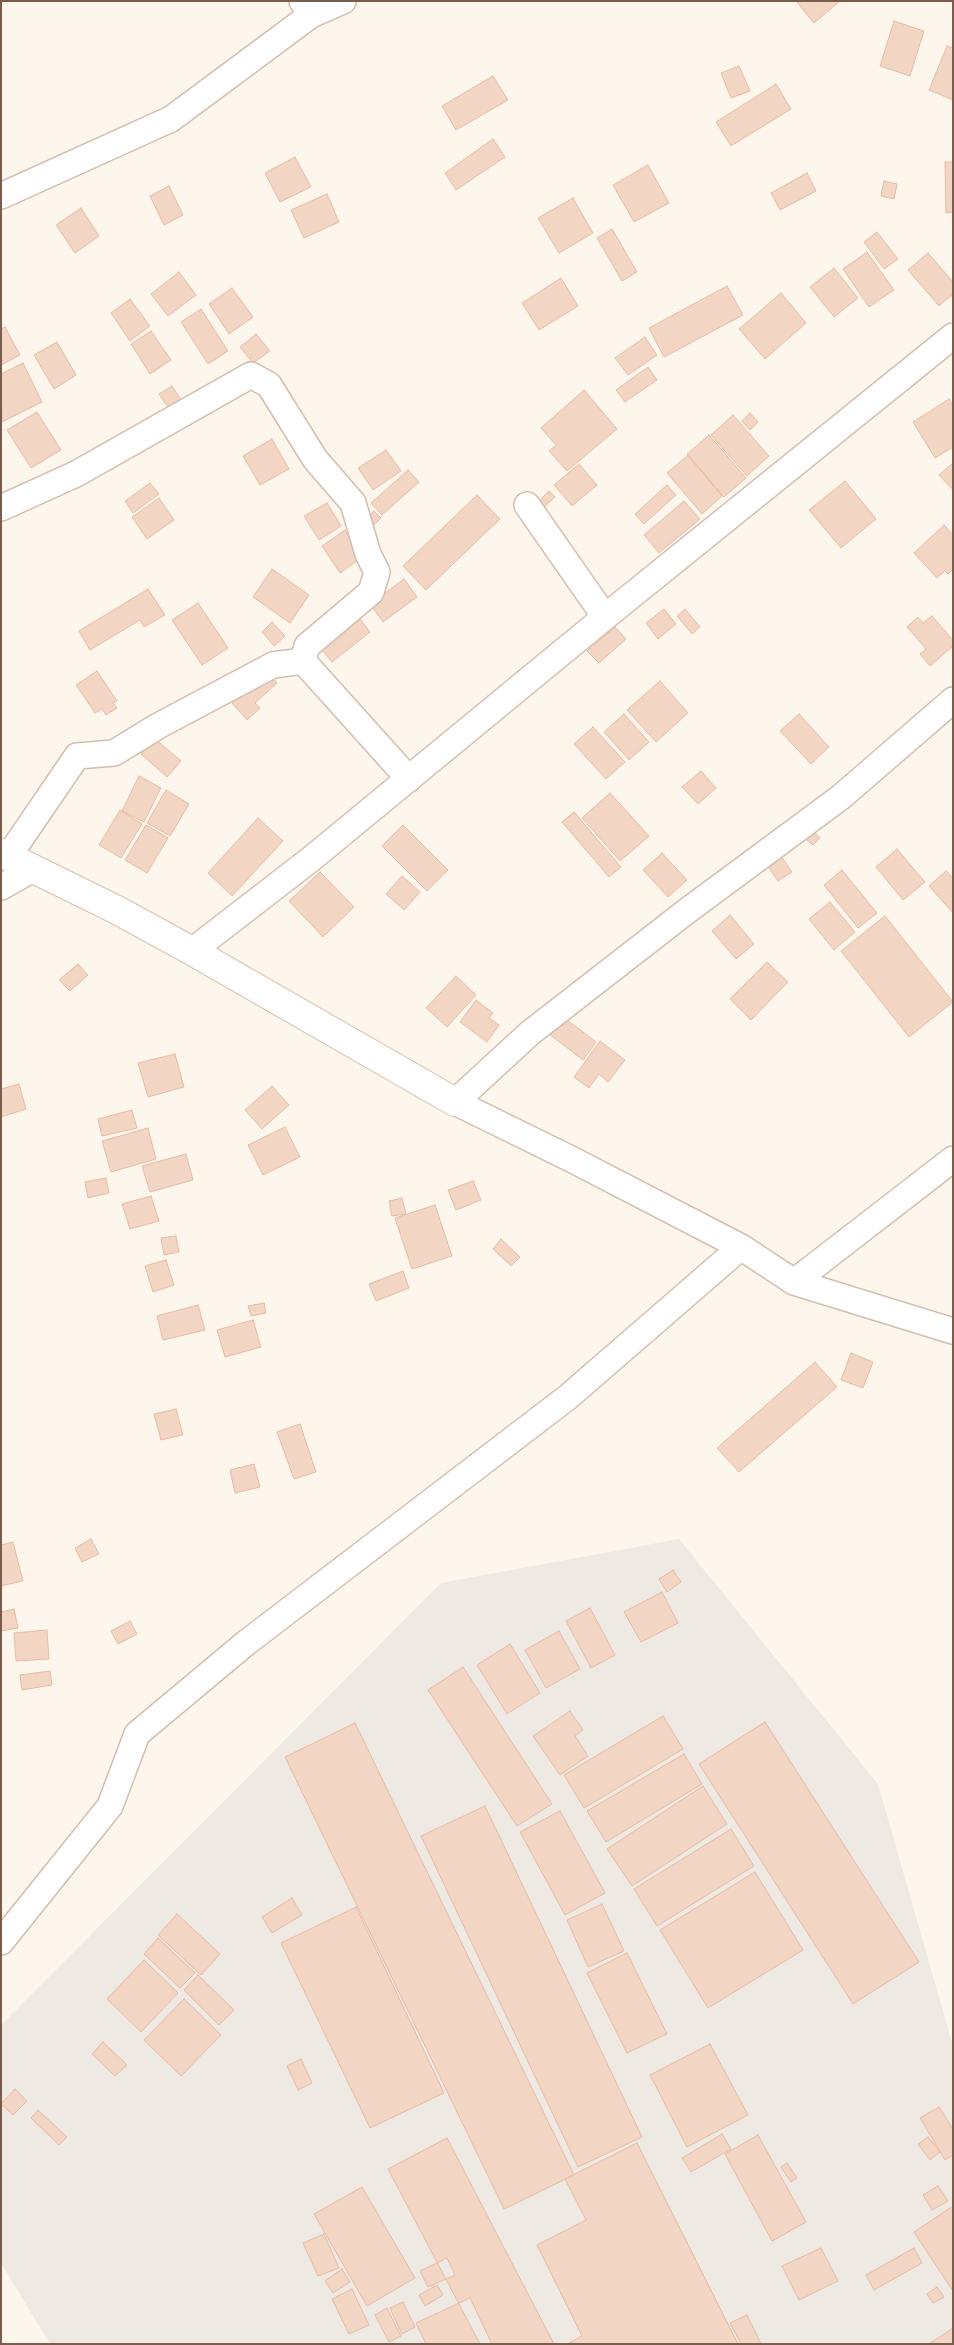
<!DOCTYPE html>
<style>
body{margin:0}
#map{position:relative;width:954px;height:2345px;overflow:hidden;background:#fdf6ec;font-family:"Space Grotesk",sans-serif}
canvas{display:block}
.frame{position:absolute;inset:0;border:2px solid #7a5c4d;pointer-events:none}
</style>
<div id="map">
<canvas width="954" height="2345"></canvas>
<div class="frame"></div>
</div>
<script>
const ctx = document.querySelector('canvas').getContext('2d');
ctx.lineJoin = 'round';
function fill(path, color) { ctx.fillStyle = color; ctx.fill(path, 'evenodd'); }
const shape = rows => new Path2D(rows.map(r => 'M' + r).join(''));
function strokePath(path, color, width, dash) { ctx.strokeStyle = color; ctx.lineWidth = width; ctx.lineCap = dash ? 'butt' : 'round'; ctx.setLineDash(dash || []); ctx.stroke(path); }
fill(shape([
 [679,1539,878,1784,953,2046,953,2344,50,2344,1,2263,1,2025,441,1583]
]), '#efe9e4');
const building = shape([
 [796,1,840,1,814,23,796,1],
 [894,21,924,31,910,76,880,66,894,21],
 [947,46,953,48,953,100,929,90,947,46],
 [739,66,750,91,731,98,721,73,739,66],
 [493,76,508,100,456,130,442,106,493,76],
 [776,84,791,109,731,146,716,122,776,84],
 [493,139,505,157,456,190,445,173,493,139],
 [295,157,311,187,280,202,265,173,295,157],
 [945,162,953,162,953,212,946,213,945,162],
 [648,165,669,203,634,222,613,185,648,165],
 [807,173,816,191,780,210,771,193,807,173],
 [884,181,897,184,894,199,881,196,884,181],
 [169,186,183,215,164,225,150,196,169,186],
 [327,194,339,222,304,238,291,210,327,194],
 [573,198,593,233,559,253,538,218,573,198],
 [81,208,99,236,75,253,56,225,81,208],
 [612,229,637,272,622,281,597,238,612,229],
 [877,232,898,259,884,269,864,242,877,232],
 [867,252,894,290,869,307,843,269,867,252],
 [928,253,953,282,953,294,939,306,908,270,928,253],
 [834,268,858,298,834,317,810,287,834,268],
 [179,272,196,295,168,316,151,294,179,272],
 [561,278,578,306,539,330,522,303,561,278],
 [727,286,743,315,664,357,649,328,727,286],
 [232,288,253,317,229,334,209,304,232,288],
 [781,293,806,323,765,359,739,329,781,293],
 [130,299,150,326,130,341,111,313,130,299],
 [201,309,228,351,208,364,181,322,201,309],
 [5,327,20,355,1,365,1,329,5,327],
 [151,331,171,360,150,374,131,344,151,331],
 [256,334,270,351,253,363,240,347,256,334],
 [645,337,657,355,628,375,615,358,645,337],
 [57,342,76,375,54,389,34,355,57,342],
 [23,363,42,402,2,422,1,374,23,363],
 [648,367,657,380,625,402,616,390,648,367],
 [172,386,181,400,169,409,159,394,172,386],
 [584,390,617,429,567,471,549,451,556,445,541,428,584,390],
 [949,399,953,406,953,447,935,458,913,422,949,399],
 [37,412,61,450,31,468,7,430,37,412],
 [750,413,758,422,750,430,742,421,750,413],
 [733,415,769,456,747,476,711,435,733,415],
 [709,435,746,478,724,497,687,454,709,435],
 [272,439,289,469,260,485,243,456,272,439],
 [386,450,401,471,373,490,358,468,386,450],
 [688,455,722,496,702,514,667,473,688,455],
 [953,463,953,490,939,475,953,463],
 [579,464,597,485,572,506,554,485,579,464],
 [408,470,419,482,382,515,371,503,408,470],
 [845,481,876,519,841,548,809,510,845,481],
 [150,483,159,494,133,513,125,501,150,483],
 [667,485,676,495,644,524,635,514,667,485],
 [549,491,555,497,542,509,537,503,549,491],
 [477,495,500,519,426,590,403,566,477,495],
 [159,498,174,520,147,539,132,517,159,498],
 [684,501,700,519,659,553,644,535,684,501],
 [327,503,341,526,319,540,304,516,327,503],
 [374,511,381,518,373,526,366,519,374,511],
 [944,525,953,535,953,569,948,574,945,571,937,578,914,553,944,525],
 [345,530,363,557,340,573,322,546,345,530],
 [272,569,309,595,290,623,253,597,272,569],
 [404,579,417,597,383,622,370,604,404,579],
 [148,589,165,615,144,627,140,620,90,650,79,631,148,589],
 [198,603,228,648,202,665,172,620,198,603],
 [664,609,676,624,658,639,646,623,664,609],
 [685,609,700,627,692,634,677,616,685,609],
 [357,615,370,632,332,662,318,645,357,615],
 [932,616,953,640,953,646,930,666,920,654,926,649,907,627,918,617,923,623,932,616],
 [272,622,285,636,274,646,262,632,272,622],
 [615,627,626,639,599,663,587,651,615,627],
 [97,671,117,701,113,703,117,708,106,715,102,709,95,713,76,685,97,671],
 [267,671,277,683,255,703,260,708,247,720,232,703,267,671],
 [660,681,688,713,656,742,627,710,660,681],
 [624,714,649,742,629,760,604,732,624,714],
 [799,714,829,747,811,764,780,731,799,714],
 [593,727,625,762,606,779,574,744,593,727],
 [154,738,181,761,167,777,141,754,154,738],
 [701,771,716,788,698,804,682,787,701,771],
 [139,776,161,788,144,822,122,811,139,776],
 [166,790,189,804,170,836,147,823,166,790],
 [610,793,649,836,620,861,582,818,610,793],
 [120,810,142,824,121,858,99,845,120,810],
 [574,812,621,867,609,877,562,822,574,812],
 [258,818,283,841,232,896,208,873,258,818],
 [146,825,168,838,147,873,125,860,146,825],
 [403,825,448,870,427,891,382,846,403,825],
 [810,829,820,838,813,845,803,837,810,829],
 [897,849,925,882,903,900,876,867,897,849],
 [662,853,687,880,668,897,643,870,662,853],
 [781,856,792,872,778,881,767,865,781,856],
 [842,870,877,913,858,928,824,885,842,870],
 [946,871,953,878,953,913,929,886,946,871],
 [320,872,354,907,323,937,289,901,320,872],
 [402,876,420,892,404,910,386,894,402,876],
 [830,902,855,932,834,950,809,919,830,902],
 [730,915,754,944,736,959,712,931,730,915],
 [885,916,953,1002,909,1037,841,951,885,916],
 [767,962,788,982,751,1020,730,999,767,962],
 [78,964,88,975,70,991,59,980,78,964],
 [456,976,476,995,447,1027,426,1008,456,976],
 [476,1000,493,1013,489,1018,499,1025,487,1042,460,1022,476,1000],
 [562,1016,596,1042,583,1060,549,1034,562,1016],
 [600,1041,625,1060,608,1082,599,1074,589,1088,574,1077,600,1041],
 [175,1054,184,1087,148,1097,138,1063,175,1054],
 [19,1084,26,1109,1,1117,1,1089,19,1084],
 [272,1086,289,1105,262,1129,245,1110,272,1086],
 [132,1110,137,1128,102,1136,98,1119,132,1110],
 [285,1127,300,1157,263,1175,248,1145,285,1127],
 [148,1128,156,1159,111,1172,102,1141,148,1128],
 [186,1154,193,1180,150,1192,142,1166,186,1154],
 [106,1178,109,1193,88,1198,85,1182,106,1178],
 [473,1181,481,1200,456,1210,448,1190,473,1181],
 [151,1196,159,1221,130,1229,122,1204,151,1196],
 [402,1198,406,1214,392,1216,389,1201,402,1198],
 [435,1205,452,1256,412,1269,395,1218,435,1205],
 [176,1236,179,1252,164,1255,161,1238,176,1236],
 [501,1239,520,1257,511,1266,493,1249,501,1239],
 [166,1260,174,1285,153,1292,145,1266,166,1260],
 [403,1271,409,1288,376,1301,369,1284,403,1271],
 [264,1303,266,1313,251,1316,248,1306,264,1303],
 [198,1305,205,1330,163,1340,157,1316,198,1305],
 [253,1320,261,1347,225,1357,217,1330,253,1320],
 [851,1353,873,1362,863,1388,841,1380,851,1353],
 [815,1362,837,1387,739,1472,717,1448,815,1362],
 [176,1409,183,1435,161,1440,154,1414,176,1409],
 [300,1424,316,1472,294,1479,277,1432,300,1424],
 [254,1464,260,1487,235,1493,230,1470,254,1464],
 [91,1539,99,1554,82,1562,75,1548,91,1539],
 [13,1542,23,1581,1,1586,1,1545,13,1542],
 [673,1570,681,1582,667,1592,659,1579,673,1570],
 [662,1592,678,1623,641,1642,624,1612,662,1592],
 [590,1608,615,1655,591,1668,566,1621,590,1608],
 [14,1609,18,1628,1,1631,1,1612,14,1609],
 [130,1621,137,1634,118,1644,111,1631,130,1621],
 [47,1630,49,1659,16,1661,14,1633,47,1630],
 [559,1631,580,1669,546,1688,525,1650,559,1631],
 [510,1644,540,1693,507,1714,477,1665,510,1644],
 [463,1667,552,1804,517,1826,428,1690,463,1667],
 [50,1671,52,1685,22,1690,20,1675,50,1671],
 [570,1711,583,1730,575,1736,588,1756,560,1775,533,1736,570,1711],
 [663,1716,683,1749,584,1808,564,1775,663,1716],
 [765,1722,919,1962,853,2004,699,1764,765,1722],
 [355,1723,574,2175,504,2209,285,1757,355,1723],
 [684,1754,702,1784,606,1842,587,1811,684,1754],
 [703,1786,727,1824,632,1886,607,1849,703,1786],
 [485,1806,642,2137,578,2167,421,1836,485,1806],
 [560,1811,605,1893,565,1915,520,1832,560,1811],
 [731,1829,754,1866,657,1926,634,1889,731,1829],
 [755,1872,803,1950,708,2008,660,1930,755,1872],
 [292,1898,302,1915,272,1933,262,1917,292,1898],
 [602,1904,624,1951,588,1967,567,1920,602,1904],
 [356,1907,444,2093,370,2128,281,1943,356,1907],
 [177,1914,220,1954,201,1975,158,1935,177,1914],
 [158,1938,195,1973,180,1988,144,1954,158,1938],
 [627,1953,667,2034,627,2053,587,1973,627,1953],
 [144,1960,178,1993,141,2032,107,1999,144,1960],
 [198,1975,234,2010,219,2025,184,1990,198,1975],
 [184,1999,221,2035,181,2076,144,2040,184,1999],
 [103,2042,127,2065,115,2076,92,2054,103,2042],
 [710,2044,748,2115,687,2147,650,2075,710,2044],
 [301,2059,312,2083,298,2090,287,2066,301,2059],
 [15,2089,27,2101,13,2115,1,2104,15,2089],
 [939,2107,953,2129,953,2155,945,2160,920,2118,939,2107],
 [38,2110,67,2137,59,2145,31,2118,38,2110],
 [722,2134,731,2149,691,2172,682,2158,722,2134],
 [758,2135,806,2222,772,2241,725,2154,758,2135],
 [928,2137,940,2152,930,2160,918,2144,928,2137],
 [447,2138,554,2344,480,2344,388,2169,447,2138],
 [637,2143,738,2344,567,2344,582,2336,537,2245,586,2220,565,2179,637,2143],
 [787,2163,797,2178,791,2182,781,2167,787,2163],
 [938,2186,948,2201,932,2210,923,2195,938,2186],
 [362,2187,415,2278,367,2306,314,2214,362,2187],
 [953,2206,953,2291,914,2232,953,2206],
 [324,2234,339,2268,318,2276,303,2243,324,2234],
 [821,2248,838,2281,799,2300,782,2266,821,2248],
 [914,2248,922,2263,874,2290,866,2275,914,2248],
 [447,2258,455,2275,428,2287,420,2271,447,2258],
 [342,2269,350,2282,333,2293,325,2281,342,2269],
 [437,2285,443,2295,425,2306,419,2295,437,2285],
 [937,2287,944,2297,933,2303,927,2294,937,2287],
 [352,2289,369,2325,349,2334,332,2299,352,2289],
 [470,2298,492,2344,426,2344,416,2323,470,2298],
 [403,2302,415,2327,402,2334,390,2308,403,2302],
 [387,2308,401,2336,389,2342,375,2315,387,2308],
 [747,2315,761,2344,741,2344,730,2323,747,2315],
 [953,2328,953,2344,929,2344,953,2328]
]);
fill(building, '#f3d5c3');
strokePath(building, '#e6bba3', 1);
const street = shape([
 [302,1,311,15,343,1],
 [1,196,171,119,311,15],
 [527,505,605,617],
 [1,508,76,474,251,375,269,385,315,459,353,503,368,554,377,572,371,592,307,646,303,661,409,779],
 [953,700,841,797,687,911,530,1033,455,1102,573,1160,741,1247,794,1282,953,1331],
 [8,857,77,756,114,753,158,726,273,665,303,661],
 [1,887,33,869],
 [192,951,311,859,605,617,953,336],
 [794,1282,953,1159],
 [1,1942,110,1806,137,1734,246,1643,568,1397,741,1247]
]);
const secondary = shape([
 [1,853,117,910,192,951,455,1102]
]);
strokePath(street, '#d1beb0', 28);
strokePath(secondary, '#d6c0b0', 30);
strokePath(street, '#fff', 25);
strokePath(secondary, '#fff', 28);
</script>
